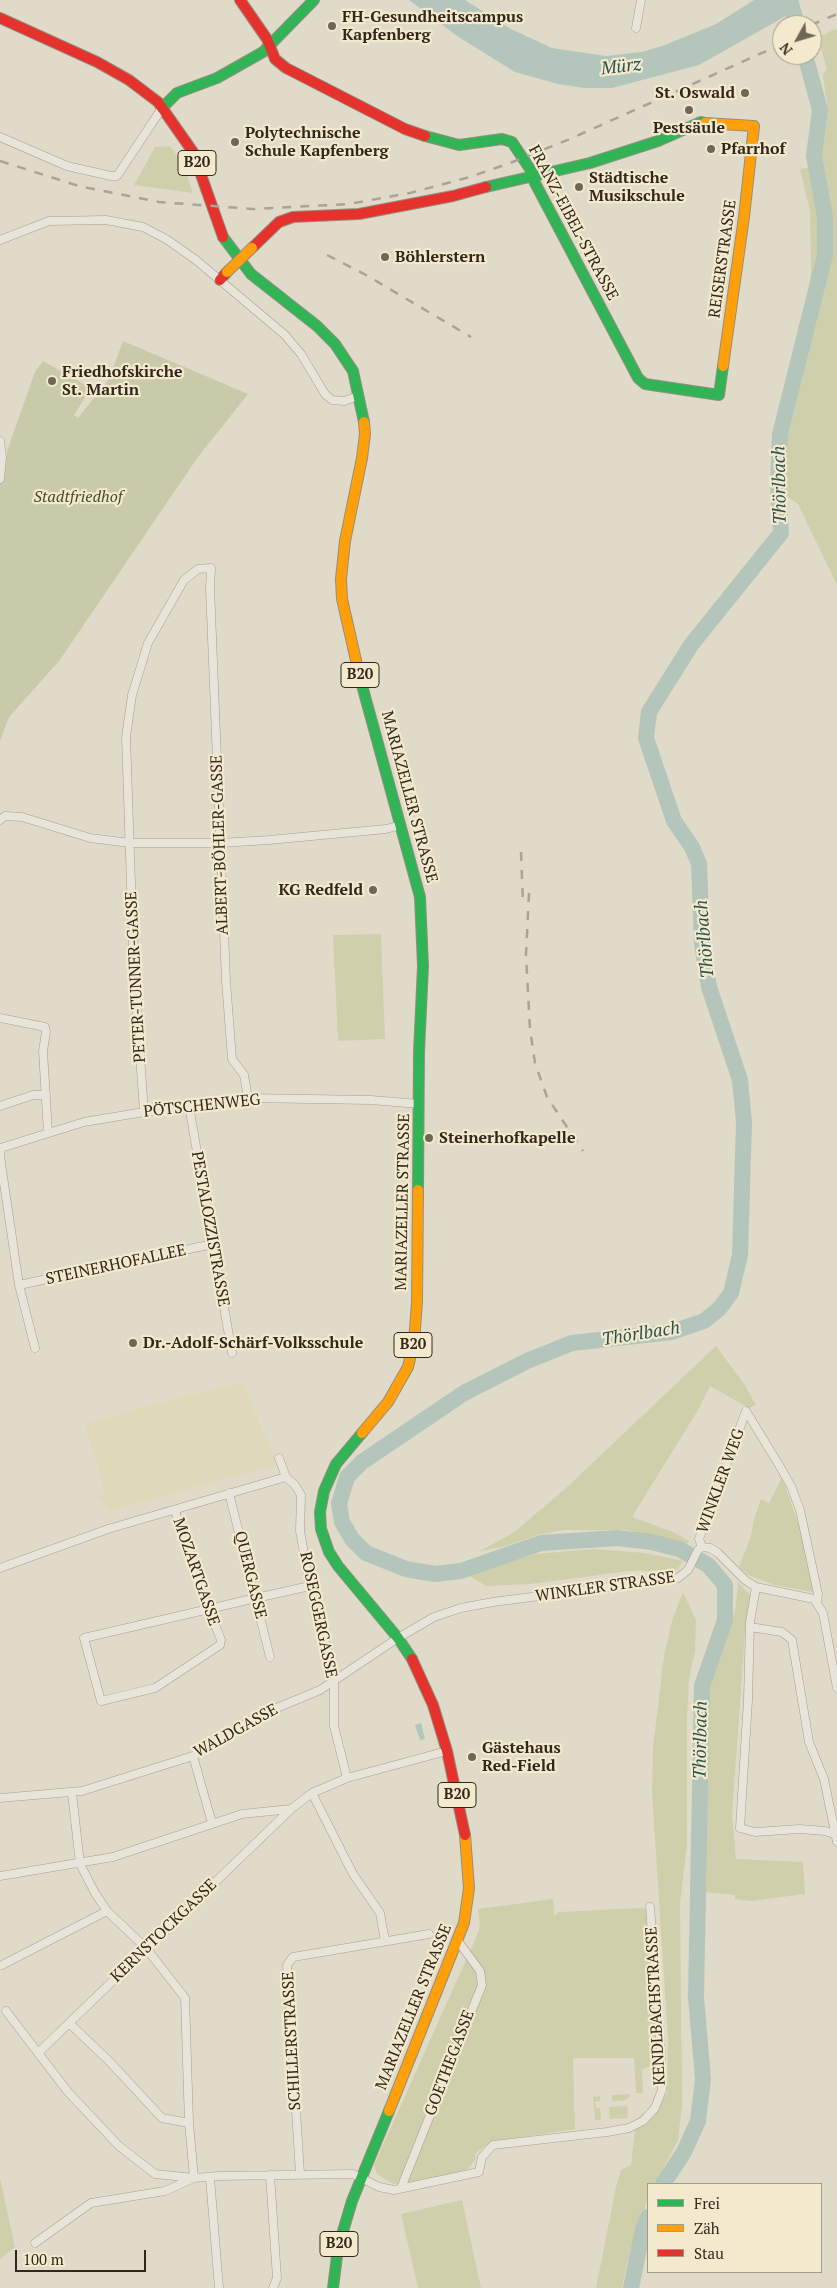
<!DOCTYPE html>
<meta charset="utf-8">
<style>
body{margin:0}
#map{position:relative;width:837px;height:2288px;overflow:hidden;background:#e0dac8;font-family:"PT Serif",serif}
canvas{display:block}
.legend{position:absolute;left:647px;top:2183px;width:175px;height:90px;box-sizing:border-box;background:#f3e9cd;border:1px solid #a69b86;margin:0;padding:6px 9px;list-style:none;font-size:15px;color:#32271c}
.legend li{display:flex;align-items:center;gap:10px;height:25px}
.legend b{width:25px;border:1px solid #a69b86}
.north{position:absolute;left:772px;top:15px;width:50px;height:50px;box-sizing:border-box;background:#f3e9cd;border:1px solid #a69b86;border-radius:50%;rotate:231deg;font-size:14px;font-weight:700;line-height:20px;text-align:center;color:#32271c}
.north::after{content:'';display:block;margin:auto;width:18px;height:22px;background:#6f6658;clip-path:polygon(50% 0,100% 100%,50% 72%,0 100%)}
.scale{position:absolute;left:15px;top:2250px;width:131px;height:22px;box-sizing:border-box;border:2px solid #32271c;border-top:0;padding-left:6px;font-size:15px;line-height:18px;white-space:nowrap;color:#32271c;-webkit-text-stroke:4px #f3e9cd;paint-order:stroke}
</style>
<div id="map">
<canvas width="837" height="2288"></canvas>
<ul class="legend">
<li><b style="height:6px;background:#30b455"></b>Frei</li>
<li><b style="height:6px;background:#ff9f0a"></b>Zäh</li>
<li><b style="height:6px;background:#e5322d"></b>Stau</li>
</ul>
<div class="north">N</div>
<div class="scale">100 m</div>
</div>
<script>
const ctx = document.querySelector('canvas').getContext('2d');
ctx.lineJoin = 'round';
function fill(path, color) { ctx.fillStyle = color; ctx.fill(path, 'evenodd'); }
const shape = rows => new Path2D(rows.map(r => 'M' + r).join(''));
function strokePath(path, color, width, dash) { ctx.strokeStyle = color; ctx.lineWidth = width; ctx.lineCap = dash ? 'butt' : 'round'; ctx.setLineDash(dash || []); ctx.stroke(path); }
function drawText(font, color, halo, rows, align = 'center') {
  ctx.font = font + ' "PT Serif",serif'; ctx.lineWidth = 4.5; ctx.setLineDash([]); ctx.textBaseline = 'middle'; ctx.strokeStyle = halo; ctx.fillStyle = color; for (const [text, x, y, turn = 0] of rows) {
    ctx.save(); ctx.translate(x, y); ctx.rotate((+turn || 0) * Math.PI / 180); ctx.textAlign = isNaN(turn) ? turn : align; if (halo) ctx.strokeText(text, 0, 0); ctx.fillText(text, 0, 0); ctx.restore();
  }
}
fill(shape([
 [242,1382,278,1466,257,1470,109,1511,97,1497,105,1493,85,1425,132,1410]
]), '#e0d9b9');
fill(shape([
 [835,29,837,30,837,585,798,504,785,495,782,461,799,390,788,386,798,328,808,295,811,272,810,211,800,169,822,165,820,148,827,105,823,75,827,69,819,41,821,36],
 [170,146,183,164,193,193,134,185,155,147],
 [381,934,385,1039,338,1041,333,935],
 [716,1346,744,1384,756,1405,749,1408,710,1386,698,1410,632,1517,673,1532,689,1541,687,1544,627,1530,564,1530,537,1535,503,1547,480,1551,513,1533,565,1489],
 [782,1477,801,1532,813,1592,775,1585,748,1575,739,1567,751,1536,754,1520,761,1499,769,1503],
 [595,1549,645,1553,683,1561,677,1570,629,1571,530,1584,486,1586,465,1573,535,1554],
 [738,1582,751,1596,746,1619,732,1815,736,1859,803,1862,805,1894,751,1901,735,1899,735,1895,703,1892,702,1815,706,1697,717,1651,735,1612],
 [683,1592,696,1620,695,1651,689,1678,687,1716,687,1844,680,1904,682,2105,678,2140,655,2184,648,2184,648,2198,627,2264,622,2288,596,2288,616,2187,621,2170,631,2165,635,2130,633,2122,667,2094,668,2038,652,1793,653,1747,664,1656,672,1621],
 [553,1899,554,1916,559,1912,643,1908,647,1910,657,2048,652,2066,642,2069,643,2093,636,2093,634,2058,573,2058,575,2129,490,2142,476,2153,475,2160,465,2172,409,2183,393,2184,377,2174,374,2165,476,1938,480,1927,478,1909],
 [631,2094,626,2100,612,2101,612,2095],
 [600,2096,600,2101,595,2102,596,2108,600,2108,601,2120,595,2120,593,2097],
 [627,2106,628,2118,610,2119,609,2107],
 [0,2178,15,2247,0,2259],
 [462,2200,481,2288,418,2288,401,2214]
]), '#cfd0ab');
fill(shape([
 [123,341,248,394,198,457,59,661,9,717,0,741,0,483,6,467,7,451,35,372,43,361,91,388,74,415,78,418,109,379]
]), '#c9caaa');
fill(shape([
 [409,0,465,0,511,29,552,48,606,56,642,52,665,45,716,24,754,0,798,0,786,16,699,65,612,88,584,88,558,84,515,72,457,36],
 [421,1723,425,1739,420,1740,415,1725]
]), '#b4c6bb');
strokePath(shape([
 [790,0,797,25],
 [663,2184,684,2152,698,2121,703,2079,696,1997,702,1686,725,1620,725,1585,708,1565,679,1549,652,1542,617,1538,541,1543,461,1571,435,1574,406,1569,366,1553,352,1539,342,1522,339,1504,347,1477,362,1462,464,1393,527,1361,572,1343,672,1332,704,1321,719,1309,731,1293,740,1255,744,1123,740,1080,709,987,702,944,699,864,692,847,674,821,646,738,649,712,691,645,781,533,778,484,780,434,825,255,825,217,814,156,820,110,805,55],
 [631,2288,643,2229,648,2217]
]), '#b4c6bb', 16);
const street = shape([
 [636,28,641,0],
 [0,137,67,166,111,176,117,176,162,108],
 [0,240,49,221,106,220,143,227,166,239,196,260,285,335,301,354,325,394,332,400,344,401,359,396],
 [0,441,2,457,0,479],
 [0,820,5,816,22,817,90,838,130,843,220,843,269,840,386,829,401,825],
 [0,1018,45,1027,46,1032,43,1051,48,1133],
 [0,1106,33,1095,46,1095],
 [189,1106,232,1353],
 [144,1112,134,972,126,737,132,695,148,643,184,580,198,569,211,568,210,588,226,981,232,1059,244,1075,248,1098],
 [19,1285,213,1244],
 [35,1348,19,1285,0,1156,1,1148,84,1122,144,1112,248,1098,371,1100,419,1104],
 [279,1458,286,1477,295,1485,301,1495,300,1531,310,1586,331,1664,334,1680,334,1726,347,1778],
 [229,1493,270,1657],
 [175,1511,209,1609,221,1640,220,1645,155,1688,101,1701,84,1638,209,1609,256,1598,310,1586],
 [702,1547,699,1539,746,1411,779,1465,791,1486,800,1510,818,1594,817,1601],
 [0,1568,108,1529,286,1477],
 [756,1587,750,1622,748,1700,740,1828,755,1832,800,1829,825,1831,834,1834],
 [750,1627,782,1632,792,1640,809,1742,824,1779,837,1842],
 [193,1756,212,1823],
 [312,1793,353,1874,380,1913,385,1941],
 [0,1798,82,1791,193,1756,260,1715,320,1690,398,1638,434,1617,461,1608,493,1602,678,1578,688,1570,698,1550,702,1547,710,1548,718,1553,745,1580,756,1587,814,1599,823,1613,837,1688],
 [0,1876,113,1857,242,1814,291,1809],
 [2,1965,107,1911],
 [6,2011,68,2092,119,2146,155,2174,194,2178,189,2123,185,1998,146,1948,107,1911,95,1893,80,1864,72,1793],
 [69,2023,108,2060,162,2118,189,2123],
 [38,2053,291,1809,312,1793,347,1778,447,1751],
 [300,2174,287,1965,293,1957,429,1934],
 [270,2175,277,2278,273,2288],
 [210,2178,219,2288],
 [401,2188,482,1985,480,1971,458,1941],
 [35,2243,91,2203,165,2191,194,2178,219,2176,353,2174,379,2187,394,2190,479,2172,482,2157,493,2145,607,2132,629,2128,643,2121,655,2108,662,2090,661,2053,650,1907]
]);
const fast = shape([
 [162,108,177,93,217,78,263,52,314,0],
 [425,136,459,145,502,139,512,142,530,169,535,183,638,378,645,384,719,395,723,366],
 [486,187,590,163,658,141,701,122,705,123],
 [223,237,251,274,317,326,335,344,353,371,364,422],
 [360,678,420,897,423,966,419,1052,418,1190],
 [362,1433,336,1464,324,1491,320,1512,321,1529,329,1552,338,1566,398,1638,412,1659],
 [333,2288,338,2248,352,2201,389,2111]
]);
const slow = shape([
 [705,123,754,126,744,217,723,366],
 [360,678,342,599,341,579,345,541,362,458,365,434,364,422],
 [362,1433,388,1402,408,1367,414,1342,417,1302,418,1190],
 [389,2111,464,1923,469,1888,465,1835]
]);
const jam = shape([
 [240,0,267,39,275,59,286,68,405,129,425,136],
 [0,18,97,62,129,80,158,102,193,152,223,237],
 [252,248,279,222,293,217,359,214,453,196,486,187],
 [220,280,227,272],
 [412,1659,433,1705,447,1751,465,1835]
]);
strokePath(street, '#a59f92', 9);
strokePath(fast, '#958e82', 12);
strokePath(slow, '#958e82', 12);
strokePath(jam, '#958e82', 12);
strokePath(street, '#e8e4da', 8);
strokePath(fast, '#30b455', 10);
strokePath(slow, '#ff9f0a', 10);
strokePath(jam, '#e5322d', 10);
strokePath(shape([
 [811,25,837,14],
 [0,161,79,186,159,202,253,209,349,204,410,193,470,177,510,163,570,139,782,44],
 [327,255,366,275,471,337],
 [521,852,523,903],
 [529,893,526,955,530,1029,535,1063,547,1097,583,1151]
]), '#a8a49a', 2.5, [9, 9]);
const slowBridge = shape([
 [227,272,252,248]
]);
strokePath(slowBridge, '#958e82', 12, []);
strokePath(slowBridge, '#ff9f0a', 10);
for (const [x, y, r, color] of [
 [332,26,5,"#6f6658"],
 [745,93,5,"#6f6658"],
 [689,110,5,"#6f6658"],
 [235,142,5,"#6f6658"],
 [711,149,5,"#6f6658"],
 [579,187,5,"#6f6658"],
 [385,257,5,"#6f6658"],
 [52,381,5,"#6f6658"],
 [373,890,5,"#6f6658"],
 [429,1138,5,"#6f6658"],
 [133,1343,5,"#6f6658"],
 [472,1757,5,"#6f6658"]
]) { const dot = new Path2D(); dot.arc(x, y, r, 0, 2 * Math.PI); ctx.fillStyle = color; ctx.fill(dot); strokePath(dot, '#f3e9cd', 2); }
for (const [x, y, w] of [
 [197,163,38],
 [360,675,38],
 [413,1345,38],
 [457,1795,38],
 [339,2244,38]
]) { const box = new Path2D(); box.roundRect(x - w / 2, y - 12.5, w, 25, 4); ctx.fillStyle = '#f3e9cd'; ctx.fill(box); strokePath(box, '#32271c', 1); }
drawText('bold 15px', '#32271c', null, [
 ["B20",197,163],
 ["B20",360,675],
 ["B20",413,1345],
 ["B20",457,1795],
 ["B20",339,2244]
]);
drawText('bold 16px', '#32271c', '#f3e9cd', [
 ["FH-Gesundheitscampus",342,17],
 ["Kapfenberg",342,35],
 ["St. Oswald",735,93,"right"],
 ["Pestsäule",689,128,"center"],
 ["Polytechnische",245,133],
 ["Schule Kapfenberg",245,151],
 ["Pfarrhof",721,149],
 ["Städtische",589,178],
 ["Musikschule",589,196],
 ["Böhlerstern",395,257],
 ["Friedhofskirche",62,372],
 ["St. Martin",62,390],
 ["KG Redfeld",363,890,"right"],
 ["Steinerhofkapelle",439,1138],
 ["Dr.-Adolf-Schärf-Volksschule",143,1343],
 ["Gästehaus",482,1748],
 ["Red-Field",482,1766]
], 'left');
drawText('16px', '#32271c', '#f3e9cd', [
 ["FRANZ-EIBEL-STRASSE",573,223,62],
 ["REISERSTRASSE",723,259,-82],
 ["MARIAZELLER STRASSE",409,797,75],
 ["ALBERT-BÖHLER-GASSE",220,845,-92],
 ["PETER-TUNNER-GASSE",136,977,-93],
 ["PÖTSCHENWEG",202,1106,-6],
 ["MARIAZELLER STRASSE",403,1202,-89],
 ["PESTALOZZISTRASSE",210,1229,80],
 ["STEINERHOFALLEE",116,1265,-12],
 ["WINKLER WEG",721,1481,-70],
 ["MOZARTGASSE",196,1572,71],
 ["QUERGASSE",250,1575,76],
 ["WINKLER STRASSE",605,1587,-8],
 ["ROSEGGERGASSE",318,1615,78],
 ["WALDGASSE",236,1731,-29],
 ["KERNSTOCKGASSE",164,1931,-44],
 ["KENDLBACHSTRASSE",656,2006,-93],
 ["MARIAZELLER STRASSE",414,2007,-68],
 ["SCHILLERSTRASSE",292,2041,-93],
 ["GOETHEGASSE",450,2063,-69]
]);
drawText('italic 16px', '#424e23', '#f3e9cd', [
 ["Stadtfriedhof",78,497]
]);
drawText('italic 18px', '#2b5250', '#f3e9cd', [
 ["Mürz",621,67,-7],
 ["Thörlbach",780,485,-91],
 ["Thörlbach",705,939,-95],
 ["Thörlbach",641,1334,-9],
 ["Thörlbach",701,1740,-89]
]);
</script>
